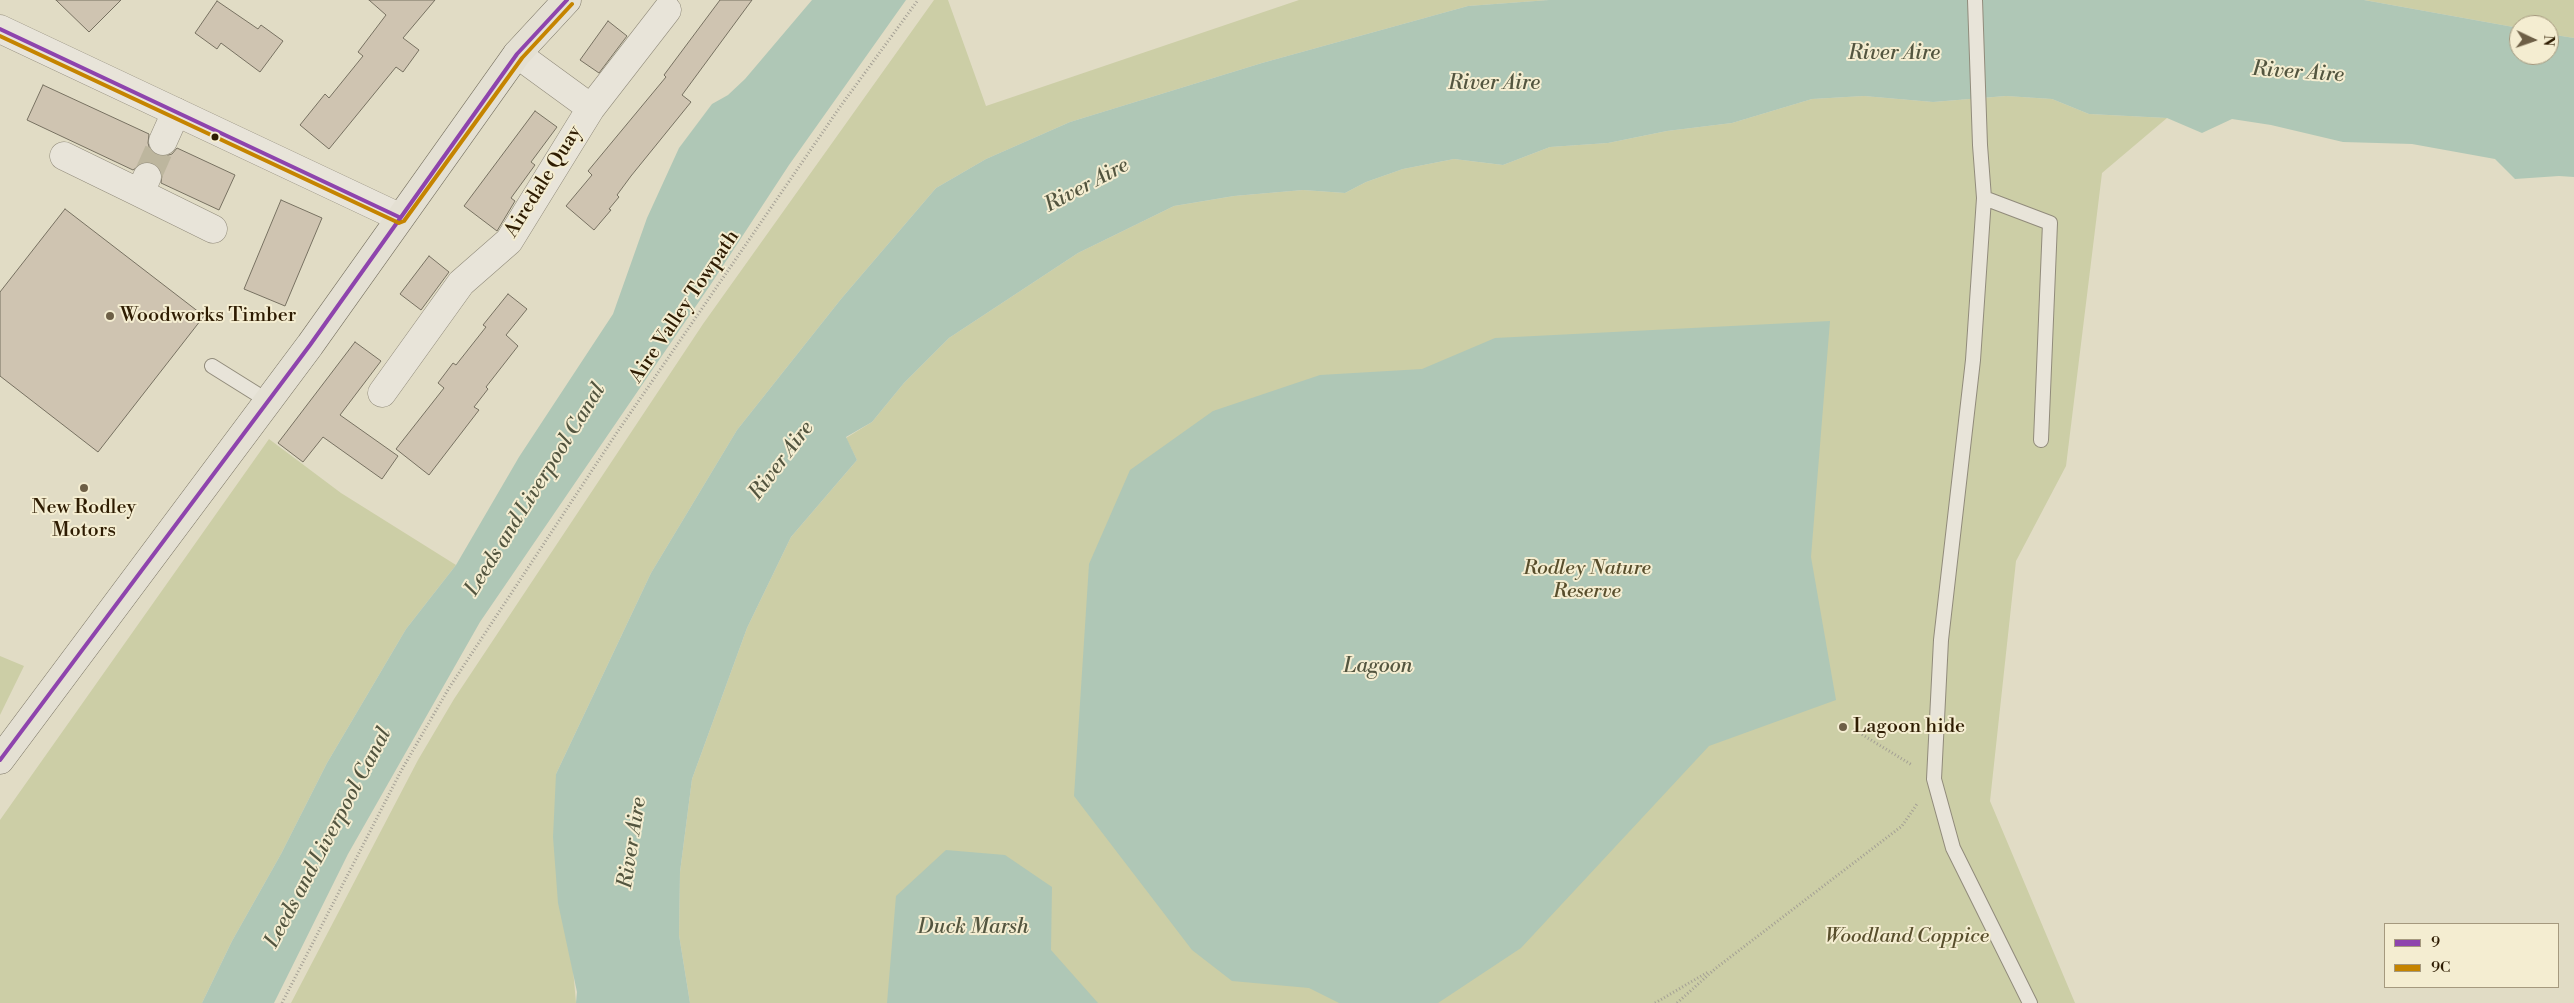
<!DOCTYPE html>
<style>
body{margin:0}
#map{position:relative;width:2574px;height:1003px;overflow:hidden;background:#e1dcc5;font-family:"Libre Bodoni",serif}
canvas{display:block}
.legend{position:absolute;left:2384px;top:923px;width:175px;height:65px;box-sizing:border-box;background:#f4edd1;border:1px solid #a5997e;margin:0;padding:6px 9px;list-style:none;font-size:15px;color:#2e1c02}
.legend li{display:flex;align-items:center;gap:10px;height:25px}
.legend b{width:25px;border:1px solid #a5997e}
.north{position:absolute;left:2509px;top:15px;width:50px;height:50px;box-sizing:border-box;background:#f4edd1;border:1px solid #a5997e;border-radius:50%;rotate:93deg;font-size:14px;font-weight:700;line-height:20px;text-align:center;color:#2e1c02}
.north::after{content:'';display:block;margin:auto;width:18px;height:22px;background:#6d5f46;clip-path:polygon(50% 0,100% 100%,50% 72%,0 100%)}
</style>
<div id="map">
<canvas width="2574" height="1003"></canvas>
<ul class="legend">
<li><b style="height:6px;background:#8e44ad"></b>9</li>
<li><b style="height:6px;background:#c58400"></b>9C</li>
</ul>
<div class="north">N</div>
</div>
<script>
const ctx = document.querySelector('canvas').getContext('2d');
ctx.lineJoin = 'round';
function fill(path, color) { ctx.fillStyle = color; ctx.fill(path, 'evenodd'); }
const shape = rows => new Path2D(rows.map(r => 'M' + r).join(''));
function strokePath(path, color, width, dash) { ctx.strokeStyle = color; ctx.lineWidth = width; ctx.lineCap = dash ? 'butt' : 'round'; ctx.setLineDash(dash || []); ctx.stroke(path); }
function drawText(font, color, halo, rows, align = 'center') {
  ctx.font = font + ' "Libre Bodoni",serif'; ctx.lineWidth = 4; ctx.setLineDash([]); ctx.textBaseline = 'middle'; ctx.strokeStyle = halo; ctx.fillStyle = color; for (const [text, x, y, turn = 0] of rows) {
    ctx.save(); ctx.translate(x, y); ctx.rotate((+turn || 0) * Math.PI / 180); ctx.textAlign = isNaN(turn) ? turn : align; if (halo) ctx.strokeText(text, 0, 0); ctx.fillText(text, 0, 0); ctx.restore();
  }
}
fill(shape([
 [934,0,948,0,986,106,1299,0,1549,0,1468,6,1262,63,1070,122,986,159,936,188,841,299,737,430,651,573,556,774,576,1003,291,1003,418,760,454,699,703,324],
 [2364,0,2574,0,2574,38,2549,34,2549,25,2519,25,2519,28],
 [1864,96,1933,102,2006,96,2052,99,2089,114,2167,118,2102,173,2066,466,2016,561,1990,801,2075,1003,690,1003,679,935,680,872,692,779,747,628,791,537,857,460,846,438,872,422,904,383,949,338,1078,253,1174,206,1234,196,1303,190,1345,193,1366,182,1403,169,1454,159,1503,165,1550,147,1608,143,1667,131,1732,123,1812,99],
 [269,439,341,493,456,565,406,629,327,763,281,854,232,941,202,1003,0,1003,0,820],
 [0,656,24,666,0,715]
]), '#cccea6');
fill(shape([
 [812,0,906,0,789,165,711,284,480,622,348,854,274,1003,202,1003,232,941,281,854,327,763,406,629,456,565,519,457,613,314,647,218,679,148,712,104,728,95,745,79],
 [1549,0,2364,0,2519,28,2519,55,2549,55,2549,34,2574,38,2574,177,2559,176,2515,179,2495,159,2412,144,2343,142,2271,125,2232,119,2202,133,2167,118,2089,114,2052,99,2006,96,1933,102,1864,96,1812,99,1732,123,1667,131,1608,143,1550,147,1503,165,1454,159,1403,169,1366,182,1345,193,1303,190,1234,196,1174,206,1078,253,949,338,904,383,872,422,846,437,857,460,791,537,747,628,692,779,680,872,679,935,690,1003,576,1003,577,992,558,903,553,837,556,774,651,573,737,430,841,299,936,188,986,159,1070,122,1262,63,1468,6],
 [1830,321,1811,557,1836,700,1709,746,1521,948,1438,1003,1339,1003,1309,988,1232,981,1192,950,1074,796,1089,564,1130,470,1213,411,1320,375,1422,369,1495,338],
 [946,850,1005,855,1052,887,1051,950,1098,1003,887,1003,896,896]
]), '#afc7b6');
const building = shape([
 [56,0,121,0,89,32,56,0],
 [369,0,435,0,403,38,419,50,403,72,396,67,329,149,300,125,325,94,329,98,363,56,358,52,386,15,369,0],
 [720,0,752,0,682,95,691,102,631,176,617,195,619,197,609,209,611,210,594,230,566,206,592,175,588,171,666,77,664,75,720,0],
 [217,1,258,29,261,25,283,41,260,72,221,43,217,49,195,33,217,1],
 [608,21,627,36,599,73,580,60,608,21],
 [43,85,149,134,148,143,150,150,156,155,165,156,172,154,177,148,235,175,219,210,161,183,162,175,160,168,154,163,145,162,133,170,27,120,43,85],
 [535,111,557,127,531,162,535,165,511,198,515,201,497,231,464,206,535,111],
 [281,200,322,218,285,306,244,289,281,200],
 [65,209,204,316,98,452,0,376,0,292,65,209],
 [429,256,449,272,421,310,400,294,429,256],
 [508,294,527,309,506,335,518,346,486,387,488,389,474,407,479,410,429,475,396,449,444,388,438,383,453,363,456,365,486,327,483,325,508,294],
 [355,342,381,361,340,415,398,456,382,479,323,437,303,462,278,443,355,342]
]);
fill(building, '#cfc4b1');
strokePath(building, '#777161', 1);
strokePath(shape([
 [147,177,163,141]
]), '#bdb69e', 28, [28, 14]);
const service = shape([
 [1975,0,1980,145,1984,198,1973,360,1941,640,1934,779,1953,848,2030,1003],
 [1984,198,2050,223,2041,440],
 [212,366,268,401]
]);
const minor = shape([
 [517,54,591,108],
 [163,141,176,112],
 [64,156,140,193],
 [147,177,140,193,213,229],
 [382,393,461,283,509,241,591,108,667,10]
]);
const tertiary = shape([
 [0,29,399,217]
]);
const primary = shape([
 [0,760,310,345,517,54,567,0]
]);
strokePath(service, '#918b7b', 16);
strokePath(minor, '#918b7b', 29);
strokePath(tertiary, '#918b7b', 29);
strokePath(primary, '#777161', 29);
strokePath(shape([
 [1853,729,1912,765],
 [282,1003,401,771,449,688,616,434,840,107,918,0],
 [1655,1003,1708,972],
 [1677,1003,1716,968,1902,826,1917,804]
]), '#a39f94', 3, [1, 2.5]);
strokePath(service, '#e8e4d9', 14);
strokePath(minor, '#e8e4d9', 28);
strokePath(tertiary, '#e8e4d9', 28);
strokePath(primary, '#e4e0d3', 28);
strokePath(shape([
 [0,29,399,217],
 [0,760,310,345,517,54,567,0]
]), '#8e44ad', 4);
strokePath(shape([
 [0,36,399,223,404,221,522,58,572,4]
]), '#c58400', 4);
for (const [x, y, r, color] of [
 [215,137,4.5,"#2e1c02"],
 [110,316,5,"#6d5f46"],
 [84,488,5,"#6d5f46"],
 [1843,727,5,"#6d5f46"]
]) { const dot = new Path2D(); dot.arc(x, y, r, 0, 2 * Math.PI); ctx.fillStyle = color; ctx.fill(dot); strokePath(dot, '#f4edd1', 2); }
drawText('20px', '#2e1c02', '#f4edd1', [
 ["Airedale Quay",544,182,-58],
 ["Aire Valley Towpath",685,307,-56]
]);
drawText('20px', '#2e1c02', '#f4edd1', [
 ["Woodworks Timber",120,316],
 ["New Rodley",84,508,"center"],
 ["Motors",84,531,"center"],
 ["Lagoon hide",1853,727]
], 'left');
drawText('italic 20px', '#584e2c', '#f4edd1', [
 ["Rodley Nature",1587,569],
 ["Reserve",1587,592],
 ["Woodland Coppice",1907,937]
]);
drawText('italic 21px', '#53553f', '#f4edd1', [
 ["River Aire",1894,54],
 ["River Aire",2298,73,4],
 ["River Aire",1494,84],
 ["River Aire",1087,186,-28],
 ["River Aire",782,461,-53],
 ["Leeds and Liverpool Canal",536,490,-58],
 ["Lagoon",1378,667],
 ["Leeds and Liverpool Canal",329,838,-62],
 ["River Aire",633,843,-81],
 ["Duck Marsh",973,928]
]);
</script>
